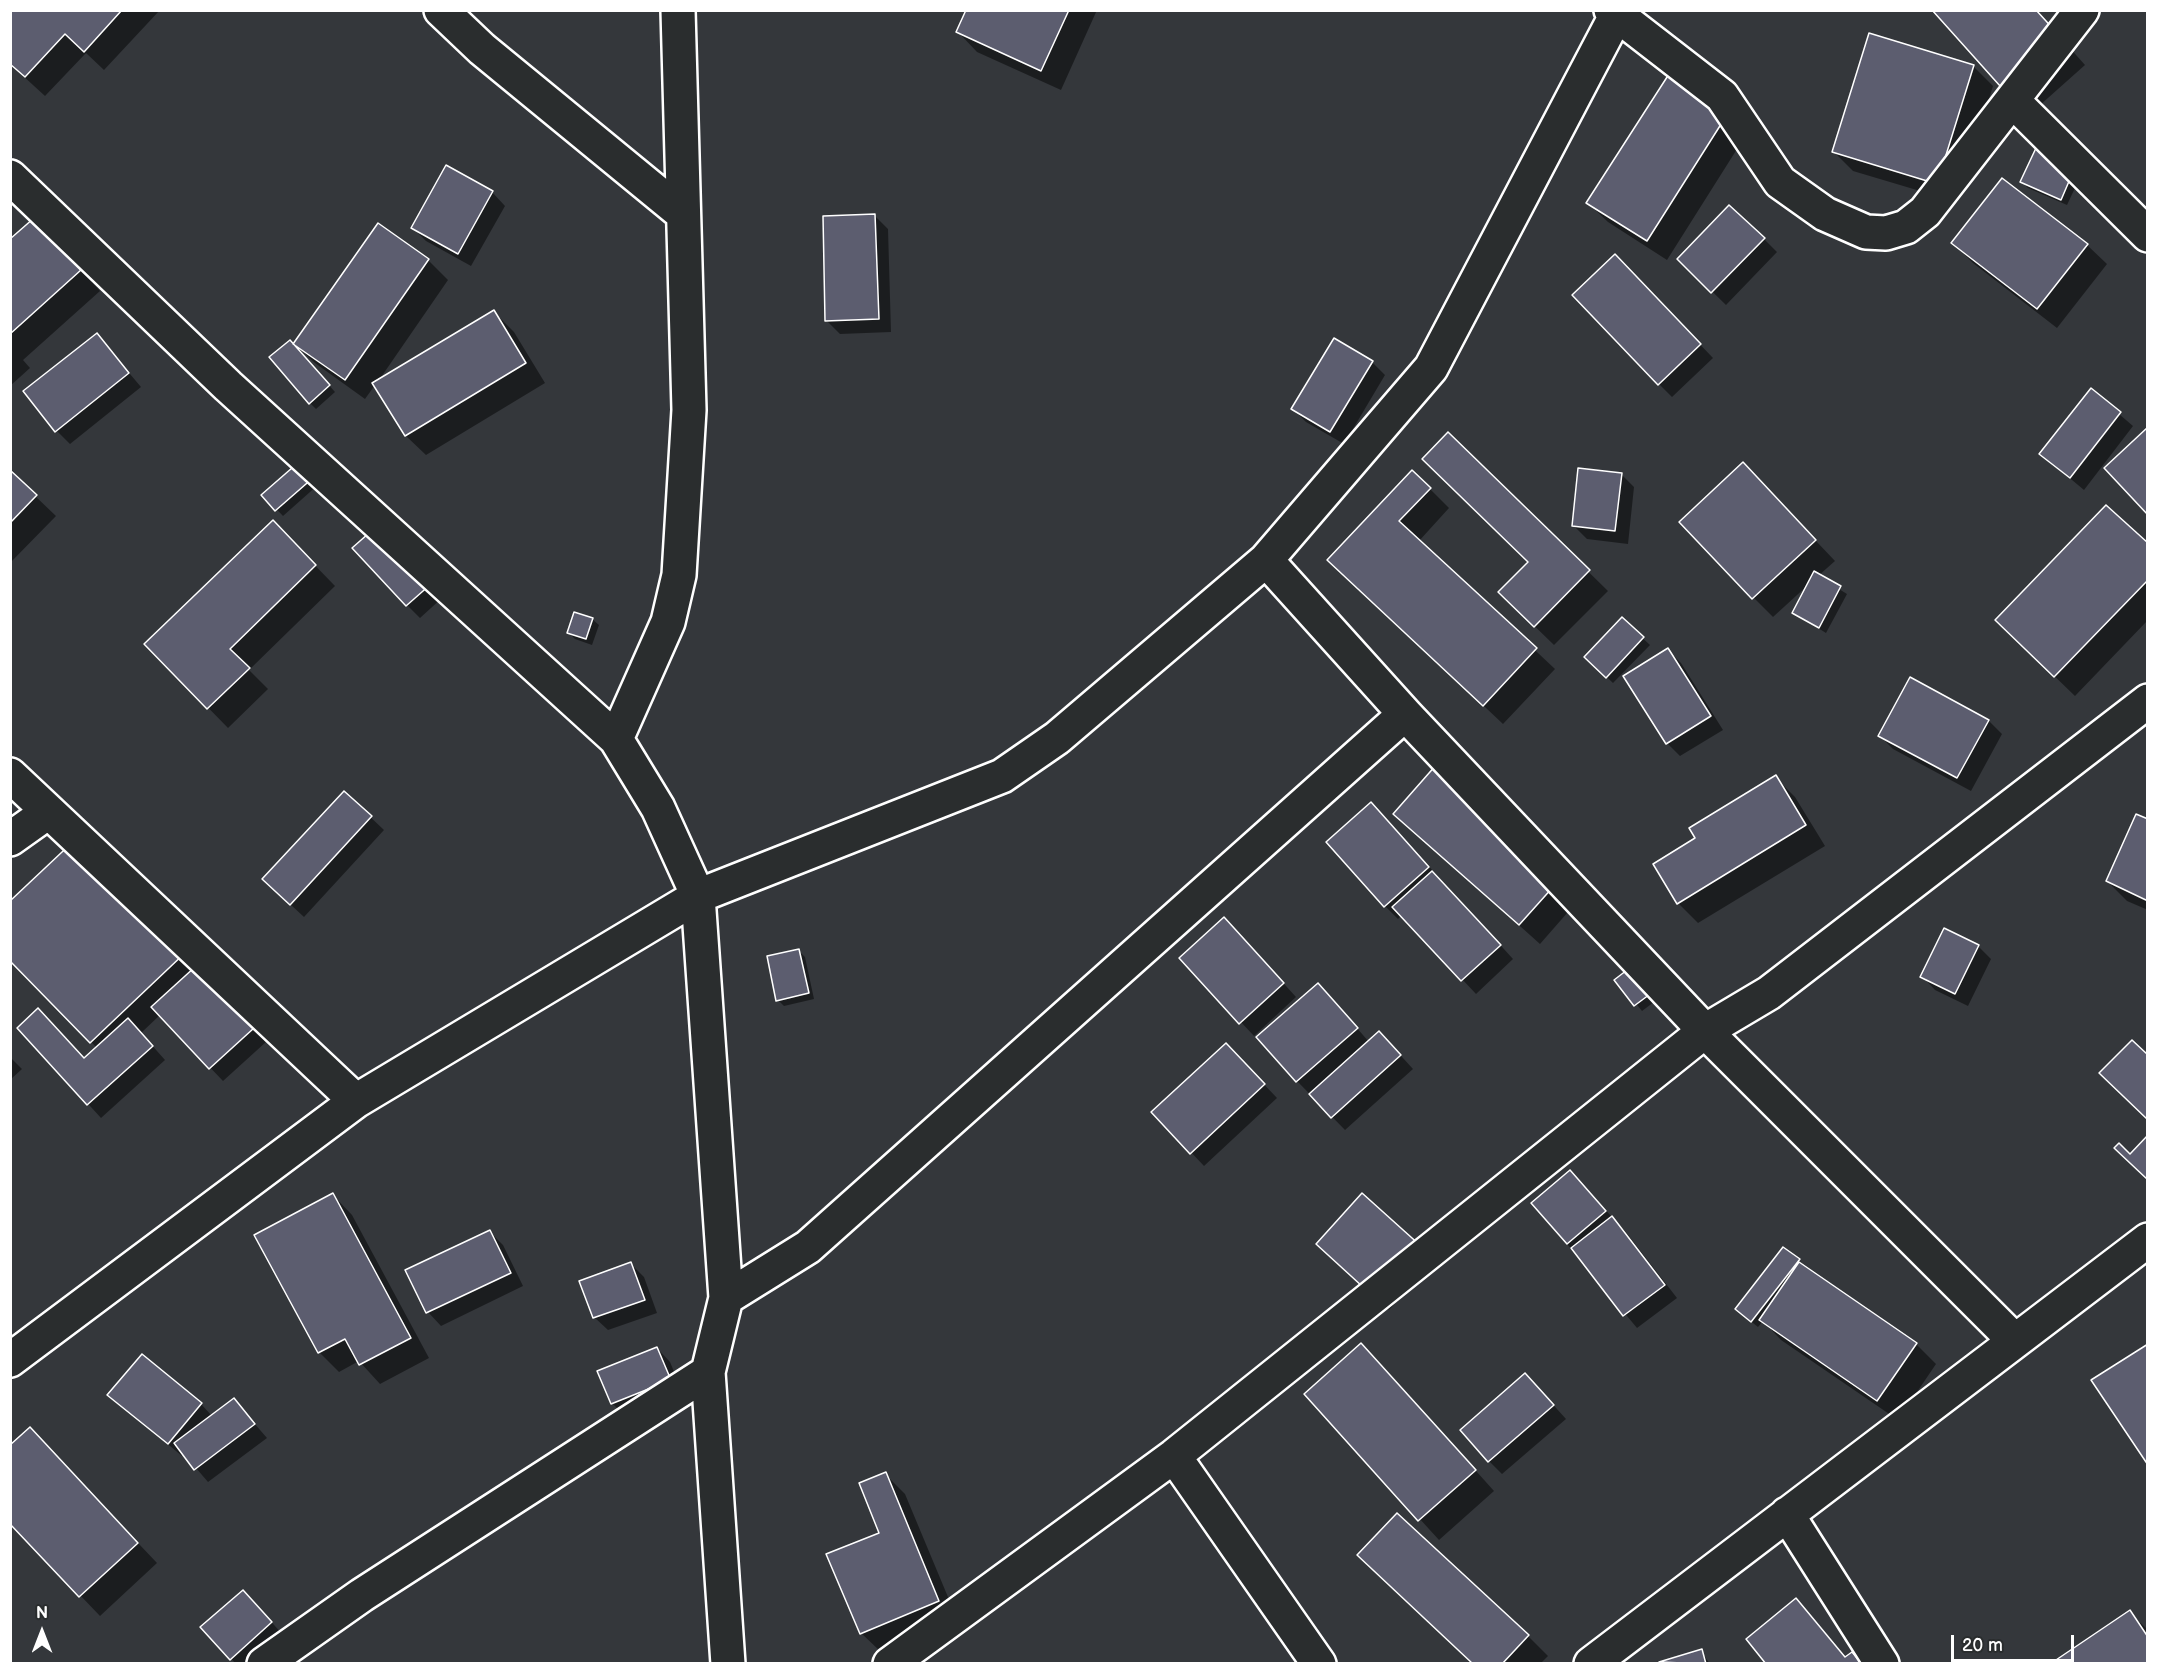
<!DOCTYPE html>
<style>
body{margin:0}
#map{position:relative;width:2158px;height:1674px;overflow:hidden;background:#34373b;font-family:"Balsamiq Sans",sans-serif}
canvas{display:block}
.frame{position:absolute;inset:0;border:12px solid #fff;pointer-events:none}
.north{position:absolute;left:12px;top:1602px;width:60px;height:60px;-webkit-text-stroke:4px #2a2d2e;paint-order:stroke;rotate:0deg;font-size:16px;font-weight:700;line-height:24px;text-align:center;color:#fff}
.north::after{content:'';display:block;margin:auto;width:21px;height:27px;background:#fff;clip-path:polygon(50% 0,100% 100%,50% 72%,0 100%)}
.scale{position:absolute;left:1951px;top:1635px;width:123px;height:27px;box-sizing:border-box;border:3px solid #fff;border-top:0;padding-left:8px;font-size:18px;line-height:21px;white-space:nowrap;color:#fff;-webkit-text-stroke:4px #2a2d2e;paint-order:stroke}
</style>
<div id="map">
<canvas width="2158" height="1674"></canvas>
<div class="frame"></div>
<div class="north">N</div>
<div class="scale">20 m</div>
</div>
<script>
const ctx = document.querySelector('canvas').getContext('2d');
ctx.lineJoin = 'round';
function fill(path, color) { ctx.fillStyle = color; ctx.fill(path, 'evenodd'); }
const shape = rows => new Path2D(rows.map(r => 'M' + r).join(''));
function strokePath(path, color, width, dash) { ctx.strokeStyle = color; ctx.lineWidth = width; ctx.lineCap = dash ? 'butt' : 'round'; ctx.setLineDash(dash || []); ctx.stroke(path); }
fill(shape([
 [10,10,160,10,104,70,86,53,45,96,10,64],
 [968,10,1097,10,1061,90,977,52,958,32],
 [2036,10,2085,65,2030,114],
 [1678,62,1756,119,1667,260,1608,222,1588,203],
 [1973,66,1993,86,1957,202,1853,171,1833,151],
 [2082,173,2067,205,2028,188,2022,182],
 [492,192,505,206,471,266,426,241,413,228],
 [875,216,888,229,891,332,840,334,827,321],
 [378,225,428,260,448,280,377,383,494,312,514,332,545,383,426,455,406,436,375,385,365,399,315,363,302,351,300,352,335,392,316,409,310,403,294,345],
 [54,239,100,291,23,360,30,368,10,386,10,241],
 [1764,239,1777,252,1726,305,1679,259],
 [1953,243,2087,245,2107,264,2057,328,1973,263],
 [1628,269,1713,358,1672,397,1659,384],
 [97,335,141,387,70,444,57,431],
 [1372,362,1385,375,1344,444,1306,422,1293,409],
 [2091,390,2133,426,2084,490,2041,454],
 [1448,434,1608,591,1554,645,1519,611,1530,562],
 [300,463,319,484,283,516,263,495],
 [10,472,56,516,10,563],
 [1621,474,1634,487,1628,544,1587,539,1574,526],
 [1762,484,1835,561,1818,576,1847,594,1826,633,1794,613,1808,585,1773,617,1754,598],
 [1430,489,1449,508,1419,541,1555,669,1503,724,1329,560],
 [273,522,335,586,249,670,268,689,228,728,146,644],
 [377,528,442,598,420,618,407,605],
 [2148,545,2148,620,2075,696,2017,640],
 [592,619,599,625,592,645,575,639,569,633],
 [1622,619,1650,645,1613,683,1592,663],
 [1668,650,1681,663,1723,730,1680,756,1667,743],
 [1911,679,1989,721,2002,734,1971,791,1893,749,1880,736],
 [1775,777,1795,797,1825,846,1698,923,1678,903,1697,839],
 [345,793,384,830,304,917,277,892],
 [1395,814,1589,888,1540,944],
 [1384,817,1513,959,1476,994,1402,915,1398,919,1385,906],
 [2148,821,2148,910,2127,901,2107,881],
 [79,838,277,1032,223,1081,160,1015,141,1033,165,1060,101,1118,19,1028,85,1059,97,1048,10,959],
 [1237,932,1296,997,1254,1036,1181,958],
 [1978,946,1991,959,1968,1006,1935,990,1922,976],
 [798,950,805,957,814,999,784,1006,778,1000],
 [1617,980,1670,990,1642,1011],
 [1331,998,1369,1042,1392,1046,1413,1069,1345,1130,1297,1081],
 [10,1057,22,1069,10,1080],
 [1239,1058,1277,1098,1204,1166,1153,1112],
 [1570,1172,1625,1231,1677,1298,1637,1328,1533,1203],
 [333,1195,352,1215,429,1358,380,1384,359,1361,339,1372,319,1352],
 [490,1232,503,1245,523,1286,441,1326,428,1312,407,1271],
 [1783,1249,1804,1268,1916,1344,1936,1364,1898,1420,1781,1340,1763,1321,1758,1327,1743,1315],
 [1331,1257,1434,1261,1389,1310],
 [631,1264,644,1277,657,1313,608,1330,594,1317],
 [657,1348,670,1362,683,1393,625,1416,612,1403],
 [1381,1365,1494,1491,1439,1540,1306,1394],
 [1538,1388,1566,1419,1502,1474,1489,1461],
 [109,1395,201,1404,212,1416,234,1400,267,1438,208,1482,184,1454,182,1456],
 [49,1449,157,1563,100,1616,10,1522],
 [885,1474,905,1494,958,1621,881,1652,861,1633,881,1533],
 [1796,1600,1847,1658,1852,1654,1862,1664,1768,1664],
 [256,1605,284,1636,254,1664,236,1664,202,1627],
 [2129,1612,2148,1630,2148,1664],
 [1528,1636,1548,1656,1540,1664,1474,1664],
 [1701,1651,1710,1664,1661,1663]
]), '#0007');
const building = shape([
 [10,10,122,10,84,52,65,34,25,77,10,64,10,10],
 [966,10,1069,10,1041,71,956,32,966,10],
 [1932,10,2036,10,2067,44,2009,96,1932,10],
 [1869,33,1974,65,1937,184,1832,152,1869,33],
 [1678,60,1737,99,1647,241,1586,203,1678,60],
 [2036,148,2076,165,2061,200,2020,182,2036,148],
 [446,165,493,191,458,254,411,228,446,165],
 [2002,178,2088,244,2037,309,1951,243,2002,178],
 [1729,205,1765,238,1711,293,1677,259,1729,205],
 [875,214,879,319,825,321,823,216,875,214],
 [34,218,81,270,10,334,10,239,34,218],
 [378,223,429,259,345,380,293,344,378,223],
 [1615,254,1701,344,1658,385,1572,295,1615,254],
 [494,310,526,363,405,436,372,383,494,310],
 [97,333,129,373,55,432,23,391,97,333],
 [1334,338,1373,361,1330,432,1291,409,1334,338],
 [290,340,330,385,309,404,269,357,290,340],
 [2091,388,2121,412,2070,478,2039,454,2091,388],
 [2148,427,2148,515,2104,468,2148,427],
 [1448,432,1590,570,1534,627,1498,592,1528,562,1422,459,1448,432],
 [300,461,314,477,275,511,261,495,300,461],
 [1743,462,1816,540,1752,599,1679,522,1743,462],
 [1578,468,1622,473,1615,531,1572,526,1578,468],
 [10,470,37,495,10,523,10,470],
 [1412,470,1431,488,1399,521,1537,648,1483,706,1327,560,1412,470],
 [2106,505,2148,543,2148,580,2054,677,1995,620,2106,505],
 [273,520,316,565,230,649,250,668,207,709,144,644,273,520],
 [377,526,431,584,406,606,352,548,377,526],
 [1814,571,1841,586,1819,628,1792,613,1814,571],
 [574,612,593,618,586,639,567,633,574,612],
 [1622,617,1644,637,1606,678,1584,657,1622,617],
 [1668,648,1711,716,1666,744,1623,676,1668,648],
 [1910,677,1989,720,1957,778,1878,736,1910,677],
 [1444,756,1571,867,1519,925,1393,814,1444,756],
 [1776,775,1806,825,1677,904,1653,864,1695,838,1689,828,1776,775],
 [344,791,372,816,290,905,262,879,344,791],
 [1371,802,1429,867,1384,907,1326,842,1371,802],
 [2136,814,2148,819,2148,901,2106,881,2136,814],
 [79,836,188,950,90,1043,10,961,10,901,79,836],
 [1432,871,1501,945,1461,981,1392,907,1432,871],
 [1224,917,1284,983,1239,1024,1179,958,1224,917],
 [1944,928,1979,945,1955,994,1920,977,1944,928],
 [799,949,809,993,776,1001,767,956,799,949],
 [207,956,265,1018,209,1069,151,1007,207,956],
 [1644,957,1665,983,1634,1006,1614,980,1644,957],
 [1318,983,1358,1028,1296,1082,1256,1037,1318,983],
 [38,1008,84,1058,128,1018,153,1046,87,1105,17,1028,38,1008],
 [1379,1031,1401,1055,1331,1118,1309,1094,1379,1031],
 [2132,1040,2148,1055,2148,1120,2099,1073,2132,1040],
 [1226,1043,1265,1084,1190,1154,1151,1112,1226,1043],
 [2148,1135,2148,1180,2114,1148,2119,1143,2130,1154,2148,1135],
 [1570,1170,1606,1211,1567,1244,1531,1203,1570,1170],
 [333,1193,411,1338,359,1365,345,1339,318,1353,254,1235,333,1193],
 [1362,1193,1422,1247,1375,1298,1316,1244,1362,1193],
 [1612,1216,1665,1285,1623,1316,1571,1248,1612,1216],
 [490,1230,511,1273,426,1313,405,1270,490,1230],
 [1783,1247,1800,1259,1751,1322,1735,1309,1783,1247],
 [631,1262,645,1300,593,1318,579,1281,631,1262],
 [1799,1262,1917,1343,1877,1401,1759,1320,1799,1262],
 [1361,1343,1476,1470,1418,1521,1304,1394,1361,1343],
 [2148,1344,2148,1465,2091,1380,2148,1344],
 [657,1347,671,1380,611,1404,597,1371,657,1347],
 [142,1354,202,1403,168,1444,107,1395,142,1354],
 [1525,1373,1554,1405,1488,1462,1460,1430,1525,1373],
 [234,1398,255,1424,194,1470,174,1443,234,1398],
 [30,1427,138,1543,79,1597,10,1524,10,1445,30,1427],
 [886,1472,939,1601,860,1634,826,1554,879,1533,859,1483,886,1472],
 [1397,1513,1529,1635,1502,1664,1473,1664,1357,1555,1397,1513],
 [243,1590,272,1622,230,1660,200,1627,243,1590],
 [1796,1598,1845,1657,1852,1652,1862,1664,1766,1664,1746,1639,1796,1598],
 [2130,1610,2148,1637,2148,1664,2050,1664,2130,1610],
 [1702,1649,1706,1664,1659,1662,1702,1649]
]);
fill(building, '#5c5d6f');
strokePath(building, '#fff', 1.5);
const minor = shape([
 [441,10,482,49,683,214],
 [1611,10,1722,96,1780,182,1825,214,1866,232,1886,233,1906,227,1925,212,2082,10],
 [2012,100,2148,235],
 [10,177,228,386,616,739,658,808,698,896,726,1298,708,1372,728,1664],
 [1266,560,1405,714,1705,1031,2015,1341],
 [616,739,668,622,679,575,689,410,678,10],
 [10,775,356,1101],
 [10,839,48,812],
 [726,1298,808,1247,1405,714],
 [10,1360,356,1101,698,896,1002,776,1057,738,1266,560,1431,368,1619,10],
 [1174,1456,1319,1664],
 [1787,1514,1882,1664],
 [264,1664,362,1595,708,1372],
 [890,1664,1174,1456,1705,1031,1769,993,2148,701],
 [1591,1664,2148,1240]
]);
strokePath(minor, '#fff', 38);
strokePath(minor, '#2a2d2e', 33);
</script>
